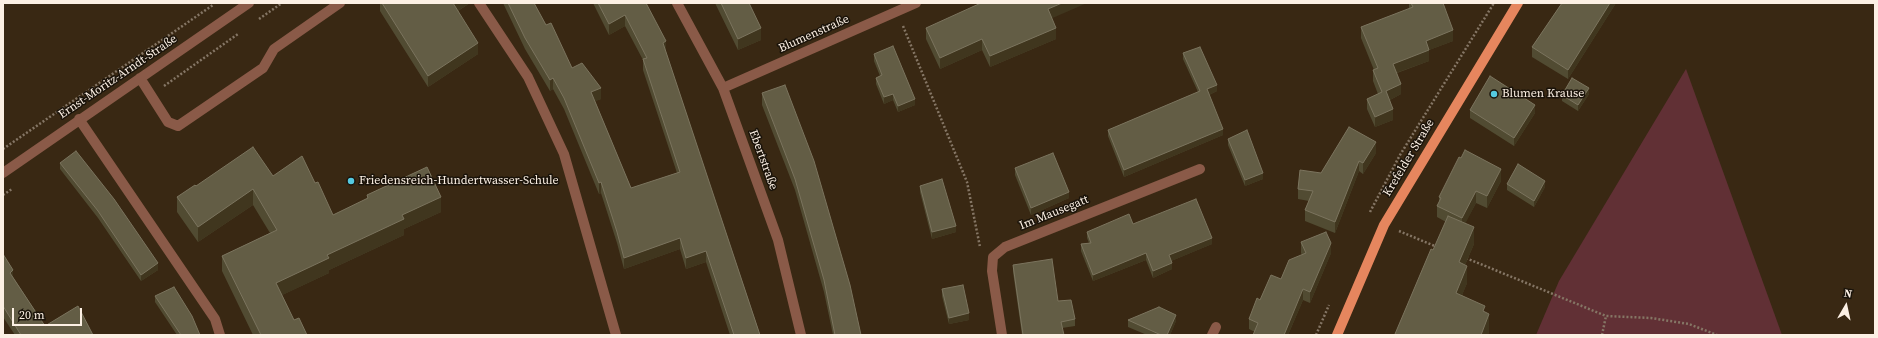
<!DOCTYPE html>
<meta charset="utf-8">
<style>
body{margin:0}
#map{position:relative;width:1878px;height:338px;overflow:hidden;background:#392813;font-family:"Source Serif 4",serif}
canvas{display:block}
.frame{position:absolute;inset:0;border:4px solid #fcf0e4;pointer-events:none}
.north{position:absolute;left:1826px;top:286px;width:40px;height:40px;-webkit-text-stroke:3px #1a130a;paint-order:stroke;rotate:9deg;font-size:11px;font-weight:700;line-height:16px;text-align:center;color:#fcf0e4}
.north::after{content:'';display:block;margin:auto;width:14px;height:18px;background:#fcf0e4;clip-path:polygon(50% 0,100% 100%,50% 72%,0 100%)}
.scale{position:absolute;left:12px;top:308px;width:70px;height:18px;box-sizing:border-box;border:2px solid #fcf0e4;border-top:0;padding-left:5px;font-size:12px;line-height:14px;white-space:nowrap;color:#fcf0e4;-webkit-text-stroke:3px #1a130a;paint-order:stroke}
</style>
<div id="map">
<canvas width="1878" height="338"></canvas>
<div class="frame"></div>
<div class="north">N</div>
<div class="scale">20 m</div>
</div>
<script>
const ctx = document.querySelector('canvas').getContext('2d');
ctx.lineJoin = 'round';
function fill(path, color) { ctx.fillStyle = color; ctx.fill(path, 'evenodd'); }
const shape = rows => new Path2D(rows.map(r => 'M' + r).join(''));
function strokePath(path, color, width, dash) { ctx.strokeStyle = color; ctx.lineWidth = width; ctx.lineCap = dash ? 'butt' : 'round'; ctx.setLineDash(dash || []); ctx.stroke(path); }
function drawText(font, color, halo, rows, align = 'center') {
  ctx.font = font + ' "Source Serif 4",serif'; ctx.lineWidth = 3; ctx.setLineDash([]); ctx.textBaseline = 'middle'; ctx.strokeStyle = halo; ctx.fillStyle = color; for (const [text, x, y, turn = 0] of rows) {
    ctx.save(); ctx.translate(x, y); ctx.rotate((+turn || 0) * Math.PI / 180); ctx.textAlign = isNaN(turn) ? turn : align; if (halo) ctx.strokeText(text, 0, 0); ctx.fillText(text, 0, 0); ctx.restore();
  }
}
fill(shape([
 [1686,69,1782,335,1536,335,1559,281]
]), '#613035');
strokePath(shape([
 [259,19,282,3],
 [903,26,967,182,980,247],
 [164,86,238,34],
 [3,149,213,5],
 [3,195,12,189],
 [1370,212,1400,155,1494,3],
 [1399,231,1437,247],
 [1466,258,1606,316,1651,318,1689,324,1717,335],
 [1316,335,1329,305],
 [1602,335,1606,316]
]), '#857665', 2.5, [2, 2]);
strokePath(shape([
 [479,3,528,77,564,154,616,335],
 [677,3,723,88,778,240,801,335],
 [140,78,168,122,178,126,263,68,274,49,340,3],
 [723,88,916,3],
 [79,119,215,319,220,335],
 [3,173,249,3],
 [1002,335,992,271,993,257,1005,247,1200,169],
 [1212,335,1216,327]
]), '#8a5a48', 10);
strokePath(shape([
 [1337,335,1384,225,1518,3]
]), '#e6865e', 10);
fill(shape([
 [380,3,470,3,458,11,478,54,428,87,380,11],
 [503,3,534,3,546,25,572,68,601,99,595,101,631,188,677,173,643,70,643,60,625,26,609,35,593,3,646,3,666,52,760,335,730,335,706,262,686,269,680,249,624,269,617,243,601,193,599,194,564,109,553,89,550,91,525,49],
 [715,3,749,3,761,40,738,50],
 [1409,3,1443,3,1453,41,1429,50,1429,61,1397,73,1401,94,1390,100,1393,120,1375,127,1367,109,1367,99,1378,94,1373,81,1373,70,1374,70,1361,38,1361,27,1409,9],
 [1562,3,1616,3,1568,79,1532,57,1532,47],
 [1052,18,1056,39,990,67,982,50,940,69,926,39,926,28],
 [1183,53,1217,91,1209,95,1223,135,1124,177,1108,136,1108,130,1198,92,1183,59],
 [874,54,915,105,898,112,893,100,884,104,876,84,876,78,880,76,874,61],
 [762,93,861,335,833,335,824,292,795,190,762,105],
 [1589,94,1578,111,1562,101,1562,95],
 [1470,110,1535,113,1514,146,1470,118],
 [1228,139,1263,179,1245,186,1228,145],
 [1376,153,1363,174,1359,171,1335,233,1305,221,1305,210,1309,201,1298,199,1298,189,1321,173],
 [60,163,158,270,141,281,98,218,60,169],
 [1015,168,1069,198,1031,215,1015,175],
 [273,176,333,215,367,199,367,195,441,212,404,229,404,235,329,270,329,273,282,295,294,320,307,335,253,335,222,271,222,256,270,233,253,205,198,242,177,212,177,197,196,186],
 [1501,181,1487,208,1476,203,1465,223,1474,244,1465,265,1467,283,1462,295,1485,312,1489,331,1488,335,1395,335,1446,222,1437,217,1437,206,1439,203,1439,197],
 [1507,184,1545,187,1534,207,1507,190],
 [920,186,956,232,932,239,920,192],
 [1133,224,1212,244,1171,261,1172,269,1153,278,1146,260,1093,281,1081,251,1081,244,1089,243,1087,238,1087,232],
 [1301,242,1331,253,1310,303,1303,300,1288,335,1253,335,1255,332,1249,329,1249,319,1260,300,1281,279,1302,255,1301,253],
 [3,254,13,277,45,326,93,335,15,335,3,317],
 [1013,265,1058,301,1075,319,1075,326,1062,328,1064,335,1022,335,1013,272],
 [942,289,969,320,949,324,942,296],
 [155,296,200,335,177,335,155,302],
 [1128,320,1176,321,1170,335,1147,335,1128,327]
]), '#514b32');
fill(shape([
 [453,3,470,3,453,14],
 [1062,3,1087,3,1048,20,1048,9],
 [1610,3,1616,3,1568,79,1568,70],
 [625,15,625,26,609,35,609,24],
 [761,28,761,40,738,50,738,39],
 [1056,28,1056,39,990,67,990,56],
 [1453,30,1453,41,1429,50,1429,61,1393,74,1393,64,1426,41],
 [982,39,982,50,940,69,940,58],
 [666,41,666,52,663,54,663,43],
 [478,43,478,54,428,87,428,76],
 [553,78,553,89,550,91,550,80],
 [1401,84,1401,94,1386,102,1386,91],
 [1217,85,1217,91,1207,96,1207,89],
 [601,88,601,99,591,103,591,92],
 [1589,88,1589,94,1578,111,1578,105],
 [893,94,893,100,884,104,884,97],
 [915,99,915,105,898,112,898,106],
 [1535,105,1535,113,1514,146,1514,138],
 [1393,109,1393,120,1375,127,1375,117],
 [1223,129,1223,135,1124,177,1124,170],
 [1376,142,1376,153,1363,174,1363,163],
 [1359,161,1359,171,1335,233,1335,222],
 [1501,169,1501,181,1487,208,1487,196],
 [1263,173,1263,179,1245,186,1245,180],
 [1545,181,1545,187,1534,207,1534,201],
 [601,182,601,193,599,194,599,183],
 [253,189,253,205,198,242,198,227],
 [1476,191,1476,203,1462,230,1462,218],
 [1069,192,1069,198,1031,215,1031,208],
 [441,197,441,212,404,229,404,235,329,270,329,273,276,298,276,283,402,215],
 [956,226,956,232,932,239,932,232],
 [1474,227,1474,244,1459,279,1459,262],
 [680,238,680,249,624,269,624,258],
 [1212,238,1212,244,1169,262,1169,255],
 [1331,243,1331,253,1310,303,1310,292],
 [706,251,706,262,686,269,686,258],
 [1146,253,1146,260,1093,281,1093,275],
 [158,263,158,270,141,281,141,275],
 [1172,263,1172,269,1153,278,1153,271],
 [1467,266,1467,283,1456,310,1456,293],
 [13,270,13,281,10,273],
 [1303,289,1303,300,1288,335,1284,335],
 [969,313,969,320,949,324,949,318],
 [1489,314,1489,331,1488,335,1481,335],
 [1176,315,1176,321,1170,335,1167,335]
]), '#40361e');
const building = shape([
 [382,3,453,3,478,43,428,76,382,3],
 [508,3,534,3,546,25,551,23,572,68,582,63,601,88,591,92,631,188,680,172,643,59,647,58,625,15,609,24,598,3,646,3,666,41,663,43,760,335,734,335,706,251,686,258,680,238,624,258,617,232,601,182,599,183,564,98,553,78,550,80,525,38,508,3],
 [721,3,749,3,761,28,738,39,721,3],
 [981,3,1062,3,1048,9,1056,28,990,56,982,39,940,58,926,28,981,3],
 [1411,3,1443,3,1453,30,1426,41,1429,50,1393,64,1401,84,1386,91,1393,109,1375,117,1367,99,1382,92,1373,70,1378,68,1361,27,1413,7,1411,3],
 [1562,3,1610,3,1568,70,1532,47,1562,3],
 [893,46,915,99,898,106,893,94,884,97,876,78,882,75,874,54,893,46],
 [1200,47,1217,85,1207,89,1223,129,1124,170,1108,130,1200,91,1183,53,1200,47],
 [1490,76,1535,105,1514,138,1470,110,1490,76],
 [1572,78,1589,88,1578,105,1562,95,1572,78],
 [785,85,814,161,850,285,861,335,835,335,824,280,795,179,762,93,785,85],
 [1349,127,1376,142,1363,163,1359,161,1335,222,1305,210,1313,191,1298,189,1300,170,1321,173,1349,127],
 [1247,130,1263,173,1245,180,1228,139,1247,130],
 [253,147,273,176,302,156,315,183,318,182,333,215,368,198,367,195,427,167,441,197,402,215,404,219,327,255,329,258,276,283,294,320,299,318,307,335,261,335,222,256,277,230,253,189,198,227,177,197,195,185,196,186,253,147],
 [1465,150,1501,169,1487,196,1476,191,1462,218,1437,206,1441,198,1439,197,1459,157,1461,158,1465,150],
 [76,151,114,199,158,263,141,275,98,211,60,163,76,151],
 [1053,153,1069,192,1031,208,1015,168,1053,153],
 [1518,164,1545,181,1534,201,1507,184,1518,164],
 [942,179,956,226,932,232,920,186,942,179],
 [1196,199,1212,238,1169,255,1172,263,1153,271,1146,253,1093,275,1081,244,1091,243,1087,232,1129,214,1133,224,1196,199],
 [1448,216,1474,227,1459,262,1467,266,1456,293,1485,306,1483,311,1489,314,1481,335,1398,335,1395,334,1431,249,1433,250,1448,216],
 [1326,232,1331,243,1310,292,1303,289,1284,335,1253,335,1258,323,1249,319,1257,298,1260,300,1271,275,1281,279,1289,260,1306,253,1301,242,1326,232],
 [3,254,13,270,10,273,45,326,78,306,93,335,21,335,3,306,3,254],
 [1052,259,1058,301,1071,300,1075,319,1061,322,1064,335,1023,335,1013,265,1052,259],
 [963,285,969,313,949,318,942,289,963,285],
 [174,287,192,316,200,335,181,335,155,296,174,287],
 [1159,307,1176,315,1167,335,1161,335,1128,320,1159,307]
]);
fill(building, '#635d45');
strokePath(building, '#7b745e', 1);
for (const [x, y, r, color] of [
 [1494,94,4,"#55cae0"],
 [351,181,4,"#55cae0"]
]) { const dot = new Path2D(); dot.arc(x, y, r, 0, 2 * Math.PI); ctx.fillStyle = color; ctx.fill(dot); strokePath(dot, '#1a130a', 1.5); }
drawText('12px', '#fcf0e4', '#1a130a', [
 ["Blumenstraße",814,34,-24],
 ["Ernst-Moritz-Arndt-Straße",118,77,-34],
 ["Krefelder Straße",1409,158,-59],
 ["Ebertstraße",763,160,70],
 ["Im Mausegatt",1054,213,-22]
]);
drawText('12px', '#fcf0e4', '#1a130a', [
 ["Blumen Krause",1502,94],
 ["Friedensreich-Hundertwasser-Schule",359,181]
], 'left');
</script>
